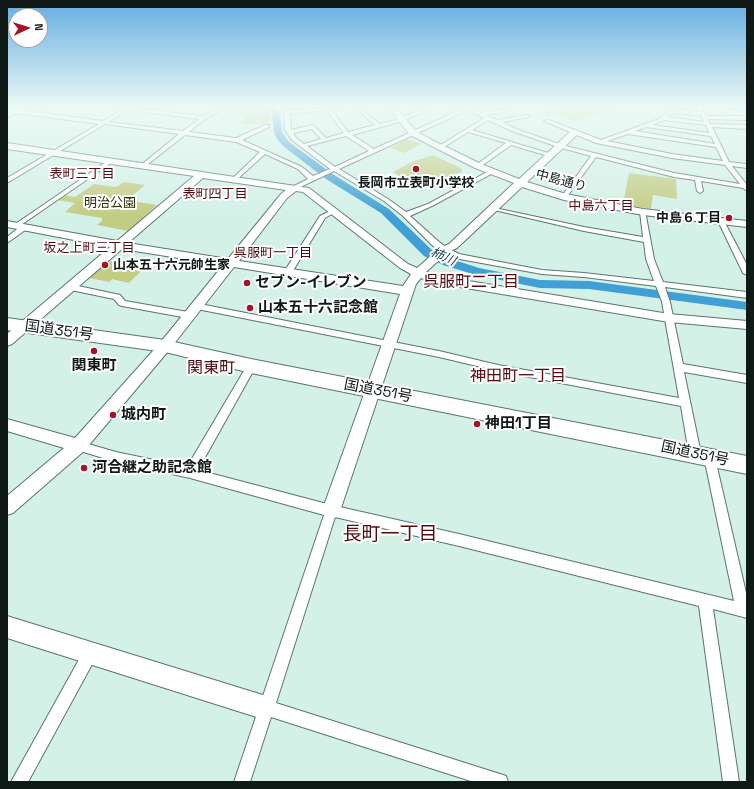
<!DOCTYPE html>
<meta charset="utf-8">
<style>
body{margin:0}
#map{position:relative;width:754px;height:789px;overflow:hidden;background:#d4f1e8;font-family:"Space Grotesk",sans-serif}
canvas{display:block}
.frame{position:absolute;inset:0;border:8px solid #0f1916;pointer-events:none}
.north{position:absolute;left:8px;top:8px;width:40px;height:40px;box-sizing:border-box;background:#fff;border:1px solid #9fa3a2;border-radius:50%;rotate:86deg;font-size:11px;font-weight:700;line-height:16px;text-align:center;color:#0f1916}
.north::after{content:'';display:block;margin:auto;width:14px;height:18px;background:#a81226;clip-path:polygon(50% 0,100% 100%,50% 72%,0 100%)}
</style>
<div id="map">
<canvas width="754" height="789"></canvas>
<div class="frame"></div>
<div class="north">N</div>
</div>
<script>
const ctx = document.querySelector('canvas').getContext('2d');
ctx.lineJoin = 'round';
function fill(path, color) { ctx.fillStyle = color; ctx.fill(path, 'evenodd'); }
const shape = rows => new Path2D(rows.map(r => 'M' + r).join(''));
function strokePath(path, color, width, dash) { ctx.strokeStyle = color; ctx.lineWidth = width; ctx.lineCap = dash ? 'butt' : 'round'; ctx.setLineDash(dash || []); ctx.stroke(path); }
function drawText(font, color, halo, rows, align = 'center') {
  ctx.font = font + ' "Space Grotesk","Noto Sans JP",sans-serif'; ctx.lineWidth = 4; ctx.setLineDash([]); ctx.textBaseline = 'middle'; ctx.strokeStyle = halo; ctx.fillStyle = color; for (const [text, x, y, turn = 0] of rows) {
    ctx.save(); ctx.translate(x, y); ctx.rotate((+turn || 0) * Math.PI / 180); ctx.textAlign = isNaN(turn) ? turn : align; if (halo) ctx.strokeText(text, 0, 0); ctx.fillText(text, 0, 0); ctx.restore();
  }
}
fill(shape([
 [234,107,264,107,268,110,271,116,271,119,268,123,263,124,243,124,240,121,244,119,243,117],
 [563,107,613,107,616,108,574,121,557,114,547,117,539,113],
 [407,139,421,144,404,153,391,148],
 [433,155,461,168,462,172,418,187,393,172,414,161],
 [629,173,676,179,677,199,653,195,651,209,623,204],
 [124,182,145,185,127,200,157,205,128,231,97,225,102,221,102,218,65,212,75,203,56,200,63,195,75,197,94,184,116,187],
 [104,260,136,266,135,268,143,269,129,283,112,279,109,282,85,277]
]), '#c2cc83');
fill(shape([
 [265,107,273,107,280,113,282,132,289,142,334,175,389,209,432,250,451,259,479,268,540,280,589,281,747,302,747,310,589,289,540,288,476,275,443,265,424,256,381,213,326,179,283,146,277,139,274,132,272,114,265,107]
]), '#409fd5');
const street = shape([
 [110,107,132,107,132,108,202,116,223,107,228,107,205,119,189,132,236,138,265,125,269,125,269,127,242,140,302,167,313,176,330,169,292,140,285,130,284,113,279,107,283,107,288,111,324,107,341,107,341,108,331,109,348,132,375,125,354,107,358,107,380,124,399,119,427,107,432,107,432,108,403,121,352,135,374,149,464,108,463,107,473,107,472,108,481,113,503,109,505,110,505,112,486,115,497,120,528,115,528,117,502,122,516,129,562,145,674,173,740,184,725,165,672,158,596,143,544,121,549,120,601,140,659,119,673,107,677,107,675,110,699,112,697,107,701,107,706,116,747,116,747,120,707,119,710,124,747,125,747,129,712,127,729,162,747,164,747,168,732,166,747,185,747,191,743,188,701,181,703,191,700,193,697,191,695,180,674,177,596,157,566,198,562,198,562,196,591,156,558,147,512,131,488,120,472,130,548,153,545,155,511,145,480,167,476,167,476,165,506,143,468,132,441,149,436,148,484,118,468,110,339,169,388,199,406,212,428,204,489,171,493,171,493,173,432,206,410,216,438,241,447,248,459,254,542,270,584,273,654,281,646,259,644,242,584,231,490,209,490,207,584,227,643,237,640,212,645,211,654,259,663,282,747,292,747,298,665,287,670,302,683,364,747,375,747,383,684,372,701,454,699,457,695,459,691,457,689,454,681,406,498,371,439,357,192,308,191,306,195,303,439,351,498,365,679,398,662,302,656,286,584,277,542,274,454,258,441,252,432,245,403,216,384,201,334,171,294,190,292,189,292,187,308,179,298,169,265,154,234,182,231,180,232,179,260,152,236,142,185,135,143,168,140,166,141,165,179,134,105,124,7,183,7,178,99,124,7,112,7,108,103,121,122,110,110,107],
 [128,110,199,119,183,131,109,122,128,110],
 [326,110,344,133,326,138,313,125,291,130,290,114,326,110],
 [672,113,701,115,704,122,667,117,672,113],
 [664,120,706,125,709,133,652,125,664,120],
 [646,127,711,136,715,144,635,131,646,127],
 [312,129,321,139,304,144,296,138,293,133,312,129],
 [628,134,716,147,723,161,672,154,607,141,628,134],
 [346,136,369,151,335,167,307,146,346,136],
 [109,160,114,161,18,227,14,227,14,225,109,160],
 [332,210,337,211,325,218,291,274,285,274,284,272,320,216,332,210],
 [721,219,724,221,747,265,747,275,743,273,718,221,721,219],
 [21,226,27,226,28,228,7,243,7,237,21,226],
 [69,284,120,295,125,301,188,312,192,315,188,318,122,306,119,305,114,299,66,289,65,287,69,284],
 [251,363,256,366,198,470,331,505,459,534,734,601,704,457,706,454,710,452,714,454,747,597,747,618,713,609,739,782,723,782,699,606,459,546,335,517,276,703,500,774,506,776,508,782,474,782,271,717,250,782,234,782,324,515,190,478,116,462,74,449,73,446,74,443,78,441,116,452,187,467,248,364,251,363],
 [91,645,96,647,98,652,96,657,28,782,11,782,86,647,91,645]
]);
const secondary = shape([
 [388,107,395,107,416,131,430,139,481,164,519,179,571,131,577,131,577,135,527,182,566,194,643,209,747,221,747,227,643,215,564,200,522,187,457,248,448,252,426,272,438,276,669,314,747,321,747,329,669,322,436,283,421,278,416,284,340,511,337,517,331,519,325,517,322,511,400,294,234,267,170,349,84,451,13,513,7,515,7,496,64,448,7,431,7,419,75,438,160,343,223,265,122,249,12,344,7,346,7,334,110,247,7,227,7,221,117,241,194,176,7,149,7,143,309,188,408,264,417,268,440,248,449,244,514,183,475,168,410,135,388,107],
 [203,178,286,190,281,194,228,259,128,243,203,178],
 [296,191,303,192,400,268,411,274,403,286,239,261,287,198,296,191],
 [728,107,747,107,747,110,731,109,728,107],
 [7,616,266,696,274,700,278,708,274,716,266,720,7,638,7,616]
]);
const highway = shape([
 [16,107,28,107,26,109,7,117,7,110,16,107],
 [7,318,165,340,251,359,747,456,747,474,251,373,165,352,7,330,7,318]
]);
strokePath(street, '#5b756e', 2);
strokePath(secondary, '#5b756e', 2);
strokePath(highway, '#5b756e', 2);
fill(street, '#fff');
fill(secondary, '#fff');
fill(highway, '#fff');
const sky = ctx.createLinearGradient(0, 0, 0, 217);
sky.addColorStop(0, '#65ace0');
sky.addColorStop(0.49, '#ecf9f5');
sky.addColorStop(1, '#ecf9f500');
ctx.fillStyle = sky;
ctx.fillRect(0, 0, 754, 217);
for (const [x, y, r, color] of [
 [416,169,4,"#a81226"],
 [729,218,4,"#a81226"],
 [105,265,4,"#a81226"],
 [247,283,4,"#a81226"],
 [250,308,4,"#a81226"],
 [94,351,4,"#a81226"],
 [113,415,4,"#a81226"],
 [477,424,4,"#a81226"],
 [84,468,4,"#a81226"]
]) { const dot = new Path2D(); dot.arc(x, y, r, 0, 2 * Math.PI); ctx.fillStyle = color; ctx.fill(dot); strokePath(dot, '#fff', 1.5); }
drawText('13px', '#500a10', '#fff', [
 ["表町三丁目",82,174],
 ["表町四丁目",215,194],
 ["中島六丁目",601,206],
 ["坂之上町三丁目",89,248],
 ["呉服町一丁目",273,253]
]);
drawText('13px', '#0f1916', '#fff', [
 ["中島通り",561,181,15]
]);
drawText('bold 13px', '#0f1916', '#fff', [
 ["長岡市立表町小学校",416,183],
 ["中島６丁目",721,218,"right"],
 ["山本五十六元帥生家",113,265,"left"]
]);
drawText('13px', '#2b2f06', '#fff', [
 ["明治公園",110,203]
]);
drawText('italic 13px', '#10394f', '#fff', [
 ["柿川",443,257,24]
]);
drawText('bold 15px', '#0f1916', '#fff', [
 ["セブン-イレブン",255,283],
 ["山本五十六記念館",258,308],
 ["関東町",94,366,"center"],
 ["城内町",121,415],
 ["神田1丁目",485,424],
 ["河合継之助記念館",92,468]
], 'left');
drawText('15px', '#0f1916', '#fff', [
 ["国道351号",59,331,8],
 ["国道351号",378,391,11],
 ["国道351号",695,454,12]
]);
drawText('16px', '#500a10', '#fff', [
 ["呉服町二丁目",471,283],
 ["関東町",211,369],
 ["神田町一丁目",518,377]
]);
drawText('19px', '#500a10', '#fff', [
 ["長町一丁目",390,535]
]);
</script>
